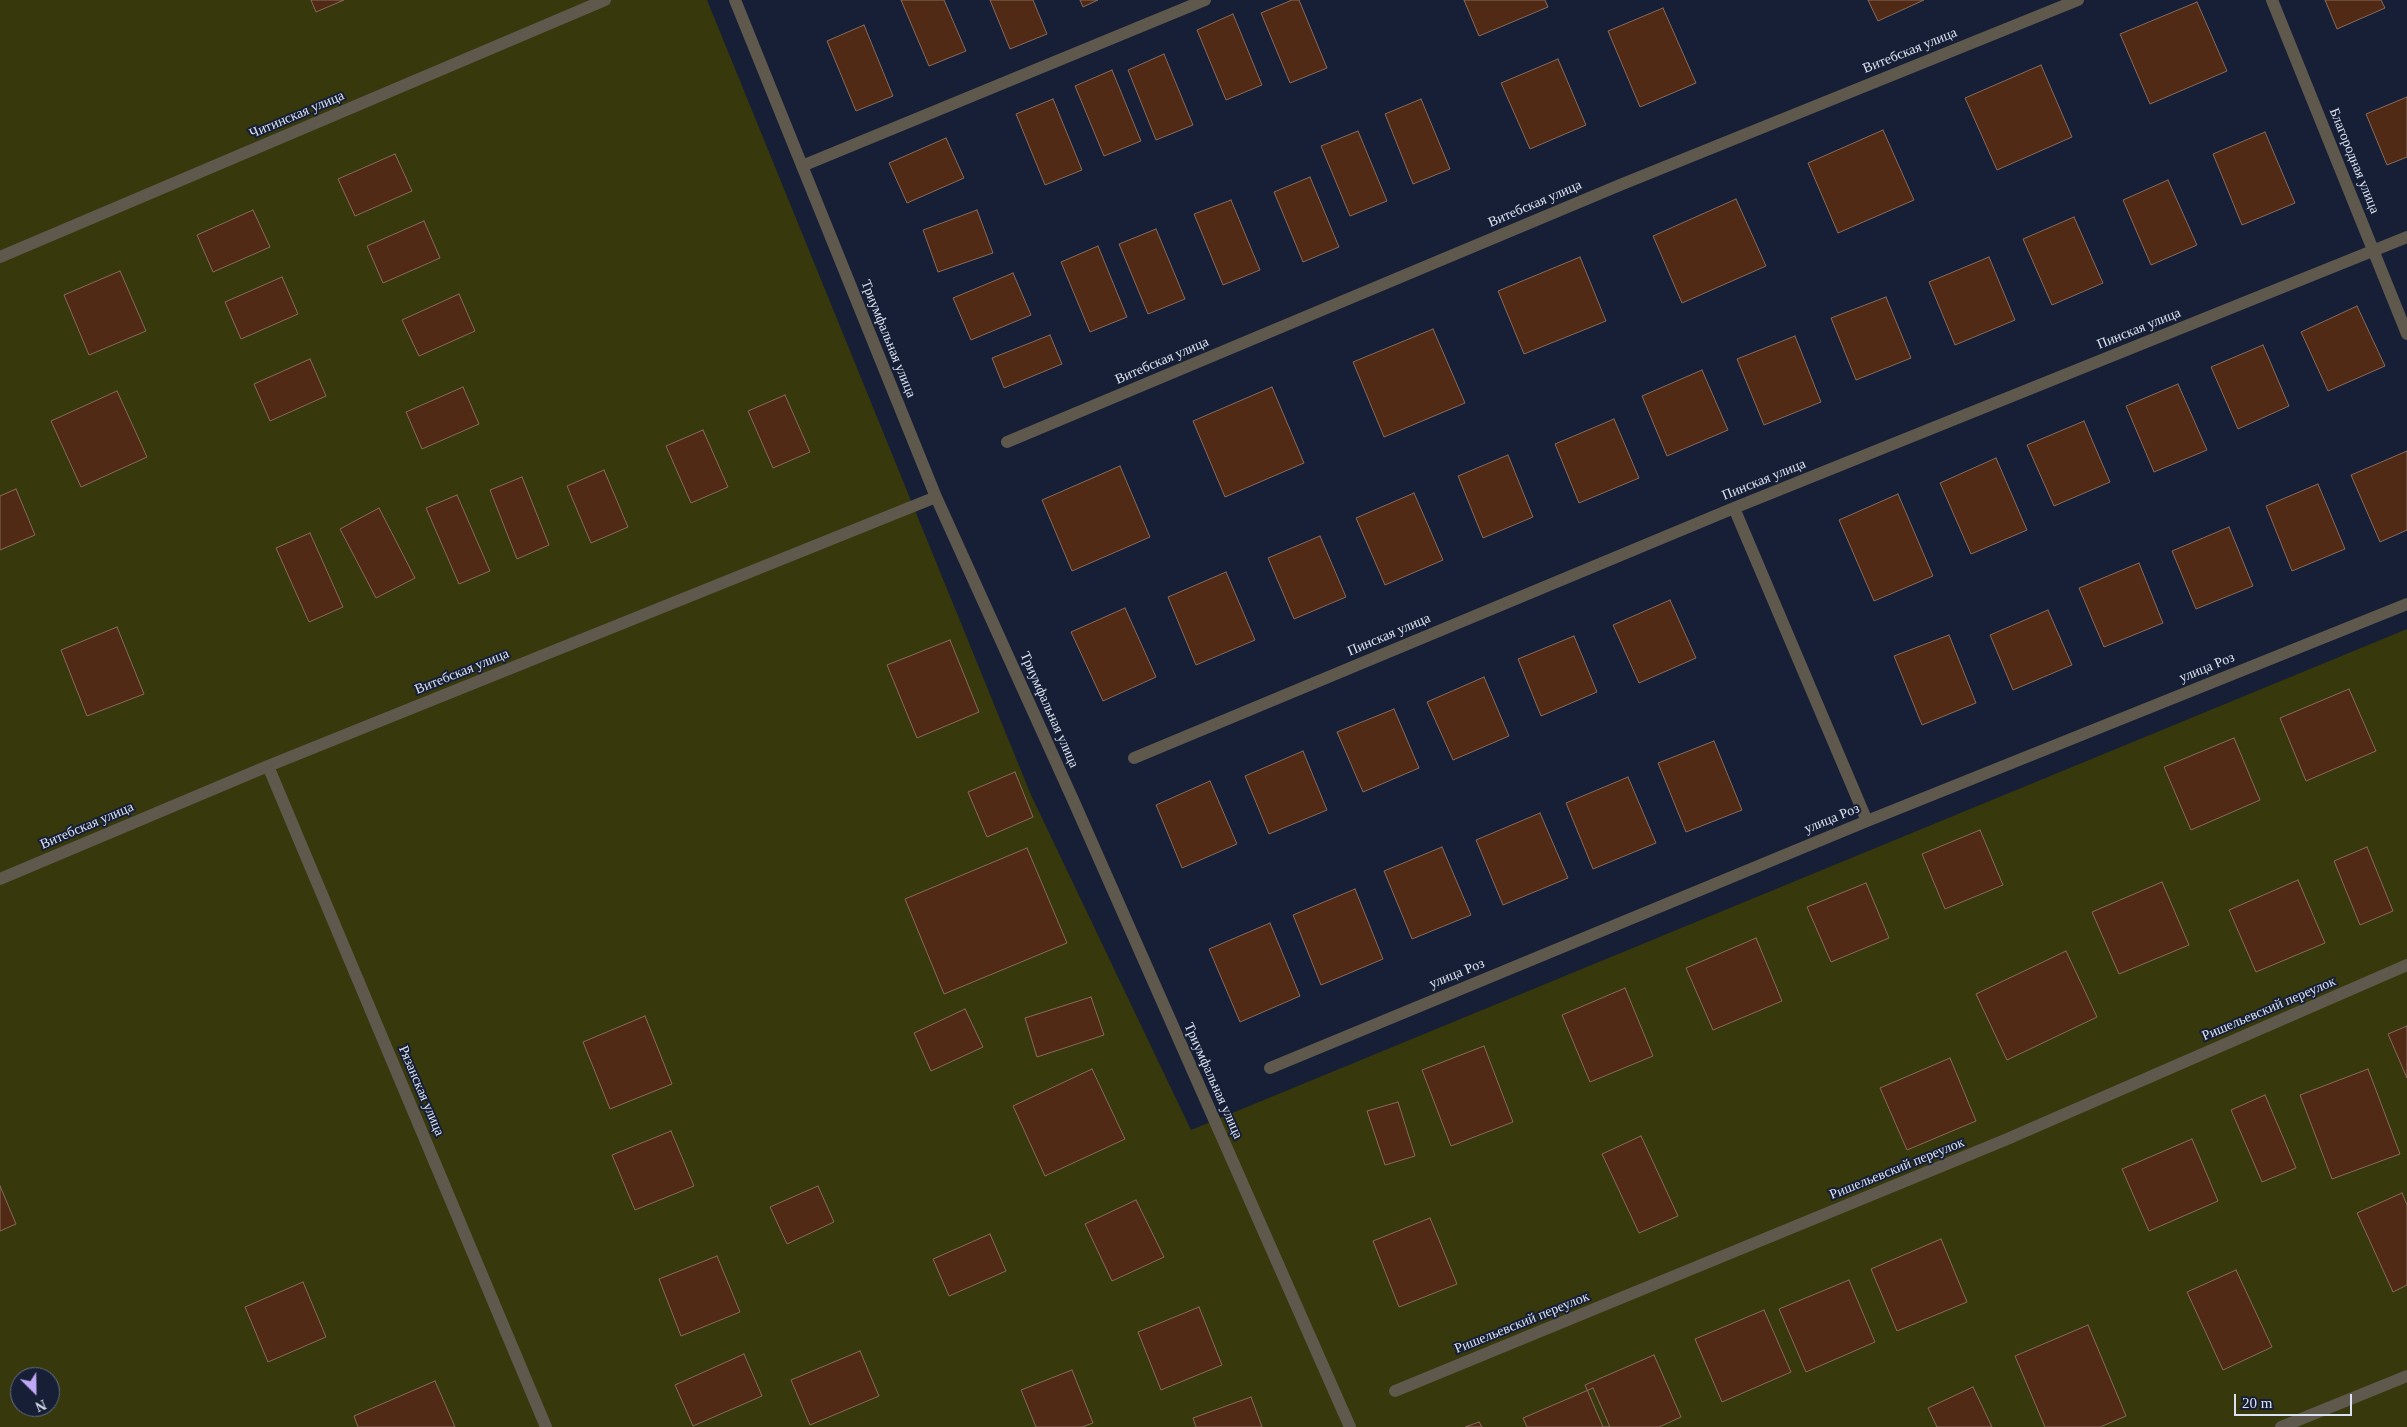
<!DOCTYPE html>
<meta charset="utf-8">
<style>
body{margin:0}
#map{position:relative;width:2407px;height:1427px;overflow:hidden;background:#161f35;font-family:"Times New Roman",serif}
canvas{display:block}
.north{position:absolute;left:10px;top:1367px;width:50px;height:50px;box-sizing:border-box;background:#161f35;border:1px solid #656d80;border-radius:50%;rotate:157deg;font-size:14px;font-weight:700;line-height:20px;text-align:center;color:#dbe2f1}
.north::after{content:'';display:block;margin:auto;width:18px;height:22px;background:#c0a8f4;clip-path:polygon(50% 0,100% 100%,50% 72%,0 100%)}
.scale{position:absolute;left:2234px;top:1394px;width:118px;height:22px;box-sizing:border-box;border:2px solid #dbe2f1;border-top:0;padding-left:6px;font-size:15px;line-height:18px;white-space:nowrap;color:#dbe2f1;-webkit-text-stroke:4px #161f35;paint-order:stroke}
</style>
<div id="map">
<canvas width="2407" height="1427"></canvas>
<div class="north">N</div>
<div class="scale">20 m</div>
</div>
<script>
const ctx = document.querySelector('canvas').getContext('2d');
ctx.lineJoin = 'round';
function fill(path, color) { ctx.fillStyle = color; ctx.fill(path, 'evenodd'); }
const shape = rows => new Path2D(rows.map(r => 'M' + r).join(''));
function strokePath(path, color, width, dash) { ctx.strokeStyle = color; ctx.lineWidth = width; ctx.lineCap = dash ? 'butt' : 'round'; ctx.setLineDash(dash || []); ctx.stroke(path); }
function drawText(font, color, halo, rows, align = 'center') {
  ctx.font = font + ' "Times New Roman",serif'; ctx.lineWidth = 4; ctx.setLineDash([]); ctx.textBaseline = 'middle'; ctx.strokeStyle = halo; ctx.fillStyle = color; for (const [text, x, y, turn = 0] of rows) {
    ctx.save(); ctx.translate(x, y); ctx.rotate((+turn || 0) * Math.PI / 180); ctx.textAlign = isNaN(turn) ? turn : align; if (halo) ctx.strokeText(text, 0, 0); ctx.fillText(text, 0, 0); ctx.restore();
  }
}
fill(shape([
 [0,0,707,0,1031,795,1191,1130,2407,629,2407,1427,0,1427],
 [20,1377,50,1377,50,1407,20,1407]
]), '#37380c');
const building = shape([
 [311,0,344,0,316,12,311,0],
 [901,0,944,0,966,51,929,66,901,0],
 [990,0,1033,0,1047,34,1010,49,990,0],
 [1080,0,1098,0,1083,7,1080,0],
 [1292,0,1299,0,1327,68,1290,83,1261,13,1292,0],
 [1464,0,1545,0,1548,7,1479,36,1464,0],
 [1868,0,1924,0,1878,21,1868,0],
 [2325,0,2381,0,2385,8,2337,29,2325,0],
 [2197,2,2227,71,2150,104,2120,34,2197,2],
 [1663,8,1696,83,1640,107,1608,31,1663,8],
 [1233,14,1262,85,1226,100,1197,30,1233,14],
 [864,25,893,96,856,111,827,41,864,25],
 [1164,54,1193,125,1156,140,1128,70,1164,54],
 [1558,59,1586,125,1530,149,1501,83,1558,59],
 [2041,65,2072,137,1997,170,1965,98,2041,65],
 [1112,70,1141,141,1104,156,1075,86,1112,70],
 [2407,97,2407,157,2387,165,2366,114,2407,97],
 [1053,99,1082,170,1045,185,1016,114,1053,99],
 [1421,99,1450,169,1413,184,1385,114,1421,99],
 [1883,130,1914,200,1838,233,1808,163,1883,130],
 [1358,131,1387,201,1350,216,1321,146,1358,131],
 [2265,132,2295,203,2242,225,2213,154,2265,132],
 [946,138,964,178,907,203,889,163,946,138],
 [395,154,412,191,355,216,338,179,395,154],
 [1310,177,1339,247,1303,262,1274,192,1310,177],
 [2168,180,2197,245,2151,265,2123,200,2168,180],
 [1736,199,1766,266,1682,303,1653,236,1736,199],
 [1231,200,1260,270,1223,285,1194,214,1231,200],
 [253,210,270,247,213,272,197,235,253,210],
 [977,210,993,253,938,272,923,230,977,210],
 [2074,217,2103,283,2052,305,2023,239,2074,217],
 [424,221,440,258,383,283,367,246,424,221],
 [1156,229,1185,299,1148,314,1119,244,1156,229],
 [1098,246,1127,317,1090,332,1061,262,1098,246],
 [1580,257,1606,321,1524,354,1498,291,1580,257],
 [1989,257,2015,320,1955,345,1929,282,1989,257],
 [120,271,146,331,89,355,64,295,120,271],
 [1013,273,1031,315,971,340,953,298,1013,273],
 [282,277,298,314,241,339,225,302,282,277],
 [459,294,475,331,419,356,402,320,459,294],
 [1886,297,1911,358,1856,380,1831,318,1886,297],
 [2357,306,2385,366,2328,391,2301,332,2357,306],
 [1433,329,1465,403,1384,437,1353,362,1433,329],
 [1050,335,1062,364,1004,388,992,358,1050,335],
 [1795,336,1821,402,1764,425,1737,359,1795,336],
 [2263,345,2289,406,2238,429,2211,367,2263,345],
 [310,359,326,396,270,421,254,384,310,359],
 [1702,370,1728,430,1667,456,1642,396,1702,370],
 [2178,384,2207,450,2154,472,2126,406,2178,384],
 [463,387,479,424,422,449,406,412,463,387],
 [1272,387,1304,463,1225,497,1193,421,1272,387],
 [117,391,147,457,81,487,51,421,117,391],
 [785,395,810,452,773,468,748,411,785,395],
 [1614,419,1639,478,1579,503,1555,444,1614,419],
 [2084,421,2110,482,2054,506,2027,445,2084,421],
 [703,430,728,487,691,503,666,446,703,430],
 [2407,451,2407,530,2380,542,2351,475,2407,451],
 [1508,455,1533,517,1483,538,1458,476,1508,455],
 [1996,458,2027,530,1971,554,1940,483,1996,458],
 [1120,466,1150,537,1072,571,1042,500,1120,466],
 [604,470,628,527,591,543,567,486,604,470],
 [522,477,549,545,517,559,490,490,522,477],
 [2318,484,2345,549,2292,571,2266,506,2318,484],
 [16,489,35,535,0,550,0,496,16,489],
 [1414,493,1443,560,1385,585,1356,518,1414,493],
 [1898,494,1933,576,1874,601,1839,520,1898,494],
 [457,495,490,571,459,584,426,508,457,495],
 [379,508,415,578,376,598,340,529,379,508],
 [2229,527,2253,586,2196,609,2172,551,2229,527],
 [310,533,343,607,309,622,276,548,310,533],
 [1320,536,1346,597,1294,619,1268,558,1320,536],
 [2139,563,2163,623,2104,647,2079,588,2139,563],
 [1226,572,1255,640,1196,665,1168,597,1226,572],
 [1670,600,1696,658,1639,683,1613,625,1670,600],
 [1125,608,1156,677,1103,701,1071,632,1125,608],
 [2048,610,2072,665,2013,690,1990,635,2048,610],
 [117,627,144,694,87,716,61,650,117,627],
 [1949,635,1976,703,1922,725,1894,656,1949,635],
 [1574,636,1597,692,1541,716,1518,659,1574,636],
 [950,640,979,712,917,738,887,665,950,640],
 [1484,677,1509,736,1453,760,1427,702,1484,677],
 [2349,689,2376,751,2306,781,2280,718,2349,689],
 [1394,709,1419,768,1363,792,1337,732,1394,709],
 [2234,738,2260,800,2191,830,2164,767,2234,738],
 [1714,741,1742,810,1686,832,1658,763,1714,741],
 [1303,751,1327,810,1269,834,1245,776,1303,751],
 [1015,772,1033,817,987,837,968,792,1015,772],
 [1628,777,1656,843,1593,869,1566,803,1628,777],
 [1210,781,1237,844,1182,868,1156,805,1210,781],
 [1540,813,1568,878,1503,905,1476,840,1540,813],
 [1980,830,2003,885,1945,909,1922,854,1980,830],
 [1442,847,1471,915,1412,939,1384,871,1442,847],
 [2367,847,2393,911,2360,925,2334,861,2367,847],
 [1027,848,1067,943,944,994,905,899,1027,848],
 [2298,880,2325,943,2256,972,2229,910,2298,880],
 [2162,882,2189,945,2119,974,2092,912,2162,882],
 [1866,883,1889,938,1831,962,1807,907,1866,883],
 [1355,889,1383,959,1321,985,1293,915,1355,889],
 [1270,923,1300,996,1240,1022,1209,949,1270,923],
 [1756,938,1782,1001,1713,1030,1686,968,1756,938],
 [2066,951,2097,1017,2007,1060,1976,994,2066,951],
 [1625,988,1653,1056,1590,1082,1562,1015,1625,988],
 [1091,997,1104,1035,1037,1057,1025,1018,1091,997],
 [965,1009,983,1047,931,1071,914,1033,965,1009],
 [645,1016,672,1084,610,1109,583,1042,645,1016],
 [2407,1026,2407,1078,2388,1034,2407,1026],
 [1484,1046,1513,1122,1451,1146,1422,1070,1484,1046],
 [1950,1058,1976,1121,1907,1150,1880,1088,1950,1058],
 [1092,1069,1125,1139,1045,1176,1013,1106,1092,1069],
 [2368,1069,2400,1154,2332,1179,2300,1095,2368,1069],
 [2265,1095,2296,1168,2262,1182,2231,1110,2265,1095],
 [1398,1102,1415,1156,1385,1165,1367,1111,1398,1102],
 [671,1131,694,1186,635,1210,612,1155,671,1131],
 [1641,1136,1678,1216,1639,1233,1602,1154,1641,1136],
 [2192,1139,2218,1201,2149,1231,2122,1169,2192,1139],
 [0,1186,16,1224,0,1231,0,1186],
 [818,1186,834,1222,787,1244,770,1207,818,1186],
 [2402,1193,2407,1205,2407,1285,2393,1292,2357,1213,2402,1193],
 [1136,1200,1164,1257,1112,1281,1085,1224,1136,1200],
 [1430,1218,1457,1284,1399,1307,1373,1241,1430,1218],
 [990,1234,1006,1271,949,1296,933,1259,990,1234],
 [1941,1239,1967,1302,1897,1331,1871,1269,1941,1239],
 [717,1256,740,1312,681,1336,659,1279,717,1256],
 [2236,1270,2272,1347,2223,1370,2187,1292,2236,1270],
 [1849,1280,1875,1342,1806,1372,1779,1309,1849,1280],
 [303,1282,326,1337,268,1362,245,1307,303,1282],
 [1199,1307,1222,1365,1161,1390,1138,1332,1199,1307],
 [1764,1310,1791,1372,1722,1402,1695,1339,1764,1310],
 [2088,1325,2126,1416,2100,1427,2045,1427,2015,1356,2088,1325],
 [860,1351,879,1396,810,1425,791,1380,860,1351],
 [744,1354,762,1396,693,1426,675,1385,744,1354],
 [1654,1355,1681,1417,1659,1427,1603,1427,1585,1385,1654,1355],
 [1072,1370,1093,1423,1082,1427,1036,1427,1021,1390,1072,1370],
 [435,1381,455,1427,358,1427,354,1416,435,1381],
 [1973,1387,1992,1427,1937,1427,1928,1408,1973,1387],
 [1593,1388,1610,1427,1527,1427,1523,1418,1593,1388],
 [1251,1397,1262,1427,1196,1427,1193,1418,1251,1397],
 [1479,1422,1482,1427,1465,1427,1479,1422]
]);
fill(building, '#512a15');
strokePath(building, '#886a5c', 1);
strokePath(shape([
 [735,0,936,497,1074,802,1350,1427],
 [2272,0,2407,334],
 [802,166,1205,0],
 [0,257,605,0],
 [1007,442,1620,185,2078,0],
 [1734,508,1867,821],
 [1134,758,1734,508,2407,237],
 [268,766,546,1427],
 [0,879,268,766,936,497],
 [1270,1068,1867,821,2407,604],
 [1395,1391,2005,1140,2407,965],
 [2281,1427,2407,1376]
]), '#5f584d', 12);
drawText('14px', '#dbe2f1', '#161f35', [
 ["Витебская улица",1910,51,-22],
 ["Читинская улица",297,115,-23],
 ["Благородная улица",2354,161,68],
 ["Витебская улица",1535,204,-23],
 ["Пинская улица",2139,329,-22],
 ["Триумфальная улица",888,339,68],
 ["Витебская улица",1162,361,-23],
 ["Пинская улица",1764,480,-22],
 ["Пинская улица",1389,635,-23],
 ["улица Роз",2207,668,-22],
 ["Витебская улица",462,672,-22],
 ["Триумфальная улица",1049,710,66],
 ["улица Роз",1832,819,-22],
 ["Витебская улица",87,826,-23],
 ["улица Роз",1457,974,-22],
 ["Ришельевский переулок",2269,1009,-23],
 ["Триумфальная улица",1213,1081,66],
 ["Рязанская улица",421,1091,67],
 ["Ришельевский переулок",1897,1169,-22],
 ["Ришельевский переулок",1522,1323,-22]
]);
</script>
